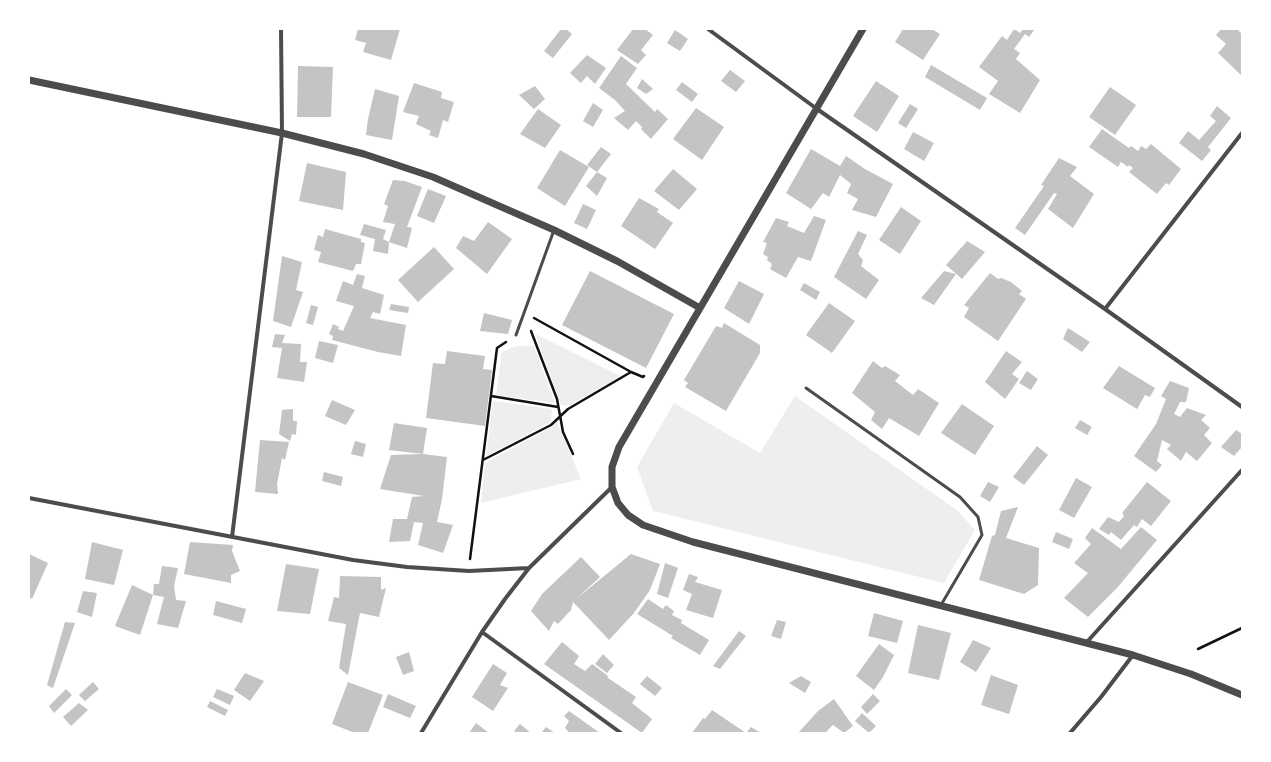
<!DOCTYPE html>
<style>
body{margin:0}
#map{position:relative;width:1271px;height:762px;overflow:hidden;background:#fff;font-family:Inter,sans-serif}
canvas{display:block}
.frame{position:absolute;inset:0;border:30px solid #fff;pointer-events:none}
</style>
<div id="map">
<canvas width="1271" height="762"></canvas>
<div class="frame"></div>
</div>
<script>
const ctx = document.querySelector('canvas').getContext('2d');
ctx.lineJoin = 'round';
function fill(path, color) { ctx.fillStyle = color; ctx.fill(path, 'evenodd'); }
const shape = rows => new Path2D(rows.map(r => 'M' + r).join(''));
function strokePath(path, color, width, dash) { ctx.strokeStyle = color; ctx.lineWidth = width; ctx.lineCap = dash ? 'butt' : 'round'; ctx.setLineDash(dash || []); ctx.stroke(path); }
fill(shape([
 [535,334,621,376,568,406,561,405],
 [516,346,534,346,555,403,496,395,502,352],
 [795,396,958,511,975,530,944,583,653,511,637,467,674,403,760,453],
 [493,401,552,409,551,422,486,456],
 [557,422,581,479,481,503,485,463,552,427]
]), '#eee');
fill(shape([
 [358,29,400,29,391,60,363,52,366,43,355,40],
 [561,29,566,29,572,34,553,58,544,51],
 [633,29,645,29,653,35,641,50,646,55,638,64,617,50],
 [903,29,932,29,940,34,923,60,895,42],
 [1014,29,1020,33,1023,29,1035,29,1029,37,1025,34,1014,49,1020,53,1016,59,1040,80,1020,113,989,94,998,81,979,67,1002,36,1007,40],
 [1221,29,1237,29,1242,34,1242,76,1218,53,1226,44,1216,35],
 [675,30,688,39,680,51,667,43],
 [587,55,606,68,595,84,587,76,581,83,570,73],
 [621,56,637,68,626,84,655,112,657,109,668,119,651,139,641,129,642,127,636,121,628,130,614,118,625,111,615,100,599,88],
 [931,65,987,98,980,110,925,77],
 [298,66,333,67,331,117,297,117],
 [730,70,745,81,736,92,721,81],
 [642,79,653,89,646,94,637,88],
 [876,81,899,96,877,132,853,116],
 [682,82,698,94,692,102,676,90],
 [414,83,442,92,441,98,454,102,448,122,443,120,438,138,429,135,431,131,416,124,419,116,403,112],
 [535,86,545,99,534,109,519,95],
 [1110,87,1136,105,1115,135,1089,117],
 [375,89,399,96,392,140,366,135,368,119],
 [593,103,603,110,593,127,583,121],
 [910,104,918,109,906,128,898,123],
 [1217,106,1231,118,1208,147,1211,150,1202,161,1179,143,1188,131,1199,140,1216,121,1210,116],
 [696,108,724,127,702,160,673,139],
 [538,109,561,125,545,148,520,134],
 [1102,129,1129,148,1131,146,1138,151,1141,146,1146,149,1151,144,1181,169,1169,185,1166,183,1157,194,1129,172,1133,168,1129,165,1128,167,1121,162,1118,167,1089,147],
 [913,132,934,143,924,161,904,149],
 [601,147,611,154,597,172,587,165],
 [811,149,840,166,846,156,865,169,893,184,876,217,852,210,858,199,847,193,851,184,840,175,829,197,823,193,811,209,786,193],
 [560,150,589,167,565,206,537,188],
 [1059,158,1077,167,1070,176,1094,194,1073,228,1048,209,1057,194,1054,193,1025,235,1015,228,1044,186,1041,185],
 [307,163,346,172,343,210,299,201],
 [673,169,697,189,679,210,654,191],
 [597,172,607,178,597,196,586,186],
 [393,180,405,181,422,187,407,227,412,228,407,248,389,242,388,254,373,251,375,239,360,235,364,224,386,230,383,239,389,242,395,224,383,222,388,206,384,204],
 [428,189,446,196,434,223,417,216],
 [639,198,659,209,657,212,673,223,655,249,621,226],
 [583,204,596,210,587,229,574,223],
 [901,207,921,221,900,254,879,240],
 [814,216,826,220,811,261,798,257,786,278,770,269,772,264,767,260,768,257,763,254,767,243,763,242,776,218,789,222,787,226,804,233],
 [488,222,512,239,487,274,456,248,463,236,474,241],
 [325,229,361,239,361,242,365,243,361,264,356,264,353,271,318,262,321,252,314,250,318,235,323,237],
 [858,231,867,235,858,254,863,260,861,266,879,280,866,299,834,277],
 [967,241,985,252,962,279,946,265],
 [434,247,454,269,418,302,398,280],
 [282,256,302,262,296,290,303,292,291,327,273,321],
 [590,271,674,314,646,368,562,325],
 [944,271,956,274,934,305,921,298],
 [990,273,998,279,1001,278,1011,282,1022,291,1019,294,1026,299,998,341,964,317,969,308,964,305],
 [357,274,365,276,362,288,384,295,380,314,373,312,370,318,406,325,401,356,378,352,332,340,333,336,329,334,333,324,339,327,338,329,343,331,354,306,336,301,343,281,353,285],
 [739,281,764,294,749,324,724,308],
 [804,283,820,292,816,300,800,290],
 [829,303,855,321,832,353,806,335],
 [391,304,409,307,408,313,389,310],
 [311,305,318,307,313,325,306,323],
 [484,313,512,320,508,334,480,331],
 [724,323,760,345,760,353,726,411,685,387,688,383,684,380,716,326,722,328],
 [1068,328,1090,342,1082,352,1063,339],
 [275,334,285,335,282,343,301,344,300,362,307,362,304,382,277,378,282,348,272,347],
 [319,341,338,345,333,363,315,358],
 [447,351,485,356,483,369,492,370,485,426,426,418,433,363,445,364],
 [1006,351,1022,362,1012,374,1019,379,1005,399,985,382],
 [873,361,882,368,885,366,900,375,895,381,913,395,918,389,939,403,919,436,889,418,882,429,871,420,875,412,852,393],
 [1119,366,1155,388,1150,397,1145,395,1137,409,1103,388],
 [1027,371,1038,379,1031,390,1019,383],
 [1170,381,1189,388,1186,402,1180,402,1174,414,1180,417,1187,408,1206,415,1201,420,1210,428,1204,435,1212,443,1197,461,1186,452,1181,461,1167,449,1171,445,1162,440,1157,461,1162,465,1156,472,1134,456,1156,424,1166,399,1161,396],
 [332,400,355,410,346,425,325,416],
 [962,404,994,426,975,455,941,433],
 [293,409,293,421,297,421,296,435,292,434,290,441,279,434,282,410],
 [1080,420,1092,427,1087,435,1075,428],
 [394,423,427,428,423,454,447,457,442,499,437,522,453,525,443,553,418,545,423,523,414,522,410,541,389,542,393,519,407,519,412,497,424,496,380,489,391,455,423,454,389,450],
 [1236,430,1242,434,1242,447,1234,456,1221,447],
 [260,440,289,442,285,460,282,458,277,484,278,494,255,492],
 [355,441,366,444,363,457,351,454],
 [1037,446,1048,455,1024,485,1013,477],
 [324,472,343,477,341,486,322,481],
 [1076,478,1092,487,1074,518,1059,510],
 [988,482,999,487,990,502,980,496],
 [1147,482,1171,501,1151,526,1142,519,1137,527,1134,525,1121,540,1111,532,1109,535,1099,529,1108,517,1119,522,1124,516,1122,513],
 [1018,507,1006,538,1039,548,1038,585,1024,594,979,580,992,536,995,535,1001,511],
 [1141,527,1157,540,1117,588,1088,617,1064,598,1088,573,1074,563,1091,544,1085,538,1092,528,1121,549],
 [1056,532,1073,539,1069,549,1052,542],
 [92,542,123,550,114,585,85,579],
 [190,542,233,545,232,551,240,571,231,575,231,583,184,574],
 [29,554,48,563,32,599,29,597],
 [631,554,660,564,650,590,634,613,609,640,573,602,571,610,558,624,554,621,549,631,531,611,542,594,581,557,600,577,576,599],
 [665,563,678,568,668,598,657,594],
 [286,564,319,569,310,614,277,611],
 [162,566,178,568,174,586,176,600,186,601,178,628,157,624,164,597,153,595,140,635,115,626,132,585,153,595,154,584,159,584],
 [689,574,698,577,695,582,722,590,713,618,686,610,692,594,683,590],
 [340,576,381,577,381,590,386,588,379,617,360,613,348,675,339,668,346,624,328,621,334,597,339,598],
 [83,591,97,593,92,617,77,612],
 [648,599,663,609,666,605,674,611,672,615,682,620,681,623,709,640,700,655,671,638,673,636,637,614],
 [216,601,246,609,242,623,213,615],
 [874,613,903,621,897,643,868,636],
 [777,620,786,622,781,639,771,636],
 [65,622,75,623,53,688,47,685],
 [918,625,951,633,939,680,908,673],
 [739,631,746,636,720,669,713,666],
 [973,640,991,648,976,672,960,662],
 [562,642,579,656,574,664,585,671,592,664,607,675,608,678,636,697,632,703,652,719,642,733,544,664],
 [879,644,894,655,883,677,874,690,856,676],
 [409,652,414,671,403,675,396,657],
 [603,654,614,665,607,673,595,664],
 [493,664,507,673,500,685,508,688,493,711,472,697],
 [245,673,264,681,250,701,234,690],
 [991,675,1018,685,1009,714,981,705],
 [647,676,662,688,655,696,640,684],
 [801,676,811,682,805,693,789,683],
 [93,682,99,689,85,701,79,695],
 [348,682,383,695,368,733,355,733,332,724],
 [66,689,72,695,54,713,49,706],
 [217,689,234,696,230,705,213,697],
 [388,694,416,706,410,718,383,707],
 [873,694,880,701,867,714,861,707],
 [834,699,853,726,844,733,833,725,825,733,798,733,818,711],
 [210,701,228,710,225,716,207,707],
 [79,703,88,710,71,726,63,717],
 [712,710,746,733,692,733,703,718,705,719],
 [569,711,600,733,566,733,568,731,565,728,569,721,564,716],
 [862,713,876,726,869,733,855,721],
 [476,723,489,733,469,733],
 [520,724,531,733,517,733,514,731],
 [546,727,555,733,541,733],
 [751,727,761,733,746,733]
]), '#c4c4c4');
strokePath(shape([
 [534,318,631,372,643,377,644,376],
 [531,331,557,399,563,432,573,454],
 [491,396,558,407],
 [483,460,551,425,568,409,631,372],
 [470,559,497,348,506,342],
 [1198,649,1242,628]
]), '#111', 2.5);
strokePath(shape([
 [516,335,554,230],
 [806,388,960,497,978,517,982,535,941,605]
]), '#4c4c4c', 3);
strokePath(shape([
 [708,29,817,109,1105,309,1242,407],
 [1105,309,1242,133],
 [29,498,353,560,407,567,469,571,529,568],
 [232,537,282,133,281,29],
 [482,632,621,733],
 [1086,643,1242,470],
 [421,733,482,632,505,599,529,568,612,487],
 [1070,733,1101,697,1133,655]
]), '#4c4c4c', 4);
strokePath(shape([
 [863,29,619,447,612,467,612,487,618,503,628,515,643,525,693,542,1133,655,1191,674,1242,695],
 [29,80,282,133,364,154,433,177,554,230,617,261,700,308]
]), '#4c4c4c', 7);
</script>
